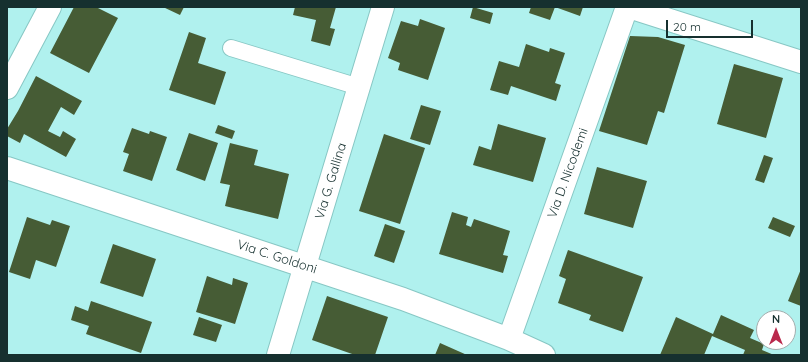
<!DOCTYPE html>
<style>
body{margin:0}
#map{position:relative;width:808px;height:362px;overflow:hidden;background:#b0f1ee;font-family:Quicksand,sans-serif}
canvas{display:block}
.frame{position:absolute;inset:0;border:8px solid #16302f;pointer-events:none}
.north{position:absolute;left:756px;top:310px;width:40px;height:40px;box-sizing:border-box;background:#fff;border:1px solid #a2acac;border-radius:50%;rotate:0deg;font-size:11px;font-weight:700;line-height:16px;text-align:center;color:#16302f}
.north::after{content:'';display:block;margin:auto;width:14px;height:18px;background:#ba294c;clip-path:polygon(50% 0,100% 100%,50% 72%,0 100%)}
.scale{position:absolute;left:666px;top:20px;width:87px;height:18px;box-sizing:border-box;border:2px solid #16302f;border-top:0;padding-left:5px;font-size:12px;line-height:14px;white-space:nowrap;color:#16302f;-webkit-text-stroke:3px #fff;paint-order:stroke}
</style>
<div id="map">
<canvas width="808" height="362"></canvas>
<div class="frame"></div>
<div class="north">N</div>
<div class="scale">20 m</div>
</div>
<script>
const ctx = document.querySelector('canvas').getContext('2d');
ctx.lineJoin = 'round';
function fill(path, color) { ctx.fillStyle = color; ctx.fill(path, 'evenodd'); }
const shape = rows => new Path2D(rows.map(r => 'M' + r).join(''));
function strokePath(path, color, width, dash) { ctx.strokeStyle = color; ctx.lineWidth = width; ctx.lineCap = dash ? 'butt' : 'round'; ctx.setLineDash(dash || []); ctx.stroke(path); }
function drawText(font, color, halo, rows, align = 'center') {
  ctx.font = font + ' Quicksand,sans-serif'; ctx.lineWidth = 4; ctx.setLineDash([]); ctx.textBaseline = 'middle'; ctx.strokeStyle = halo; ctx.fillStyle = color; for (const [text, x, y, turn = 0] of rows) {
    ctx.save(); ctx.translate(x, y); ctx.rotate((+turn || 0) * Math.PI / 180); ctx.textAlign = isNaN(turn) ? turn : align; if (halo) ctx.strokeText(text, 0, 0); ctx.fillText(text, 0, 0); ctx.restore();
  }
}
fill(shape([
 [74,7,96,7,118,18,89,73,50,53],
 [163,7,184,7,180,15],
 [295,7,336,7,330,28,335,29,330,46,311,41,316,20,293,15],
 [473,7,493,13,490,24,470,18],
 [531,7,583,7,580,16,555,7,550,20,529,13],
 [420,19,445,28,428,80,398,70,400,63,388,58,401,21,418,26],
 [189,32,206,38,198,63,226,72,215,105,169,90],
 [630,36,658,37,685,45,664,113,658,111,647,145,599,131],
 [526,44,549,52,550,48,565,53,555,83,561,85,556,101,511,86,508,95,490,90,499,61,519,67],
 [734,64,783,78,766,138,717,124],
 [36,76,82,101,74,115,61,107,48,131,60,137,63,131,76,139,66,157,24,134,20,143,7,136,7,129,18,111],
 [421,105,441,111,430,145,410,139],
 [498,124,546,138,533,182,473,165,479,146,491,150],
 [218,125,235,131,232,139,215,133],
 [132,128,149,134,150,131,167,137,152,181,123,171,129,154,123,152],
 [189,133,218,143,205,181,176,170],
 [384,134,425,148,400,224,359,211],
 [230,143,258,150,254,165,289,174,278,219,225,206,230,185,220,183],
 [764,155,773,158,764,183,755,180],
 [597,167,647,181,633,228,584,214],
 [452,212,468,217,466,225,471,227,474,219,510,231,503,255,508,256,503,273,439,254],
 [27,217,50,225,52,220,70,226,56,267,36,260,30,279,9,272],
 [773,217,795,226,790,237,768,228],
 [385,224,405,231,394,263,374,256],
 [113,244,156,259,143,297,100,283],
 [568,250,643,277,623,332,589,320,591,315,558,303,566,279,559,276],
 [801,269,801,306,788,301],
 [207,276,232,285,233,278,248,283,235,324,196,312],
 [327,296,388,317,375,355,355,355,312,340],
 [91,301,152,322,141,353,86,334,89,326,71,320,75,306,88,311],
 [721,315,754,330,750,338,764,344,762,350,774,355,743,355,745,350,712,336,704,355,660,355,676,317,713,334],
 [199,317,222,325,216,342,193,335],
 [440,343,467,355,435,355]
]), '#465c35');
const lane = shape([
 [231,48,359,87]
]);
const street = shape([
 [629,7,801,62],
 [7,88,50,7],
 [7,168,403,299,509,339,544,355],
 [509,339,627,7],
 [278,355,383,7]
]);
strokePath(lane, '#87c7c4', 18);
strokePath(street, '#87c7c4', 24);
strokePath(lane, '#fff', 16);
strokePath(street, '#fff', 22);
drawText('13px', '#16302f', '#fff', [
 ["Via D. Nicodemi",568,173,-70],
 ["Via G. Gallina",331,181,-73],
 ["Via C. Goldoni",277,257,18]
]);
</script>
